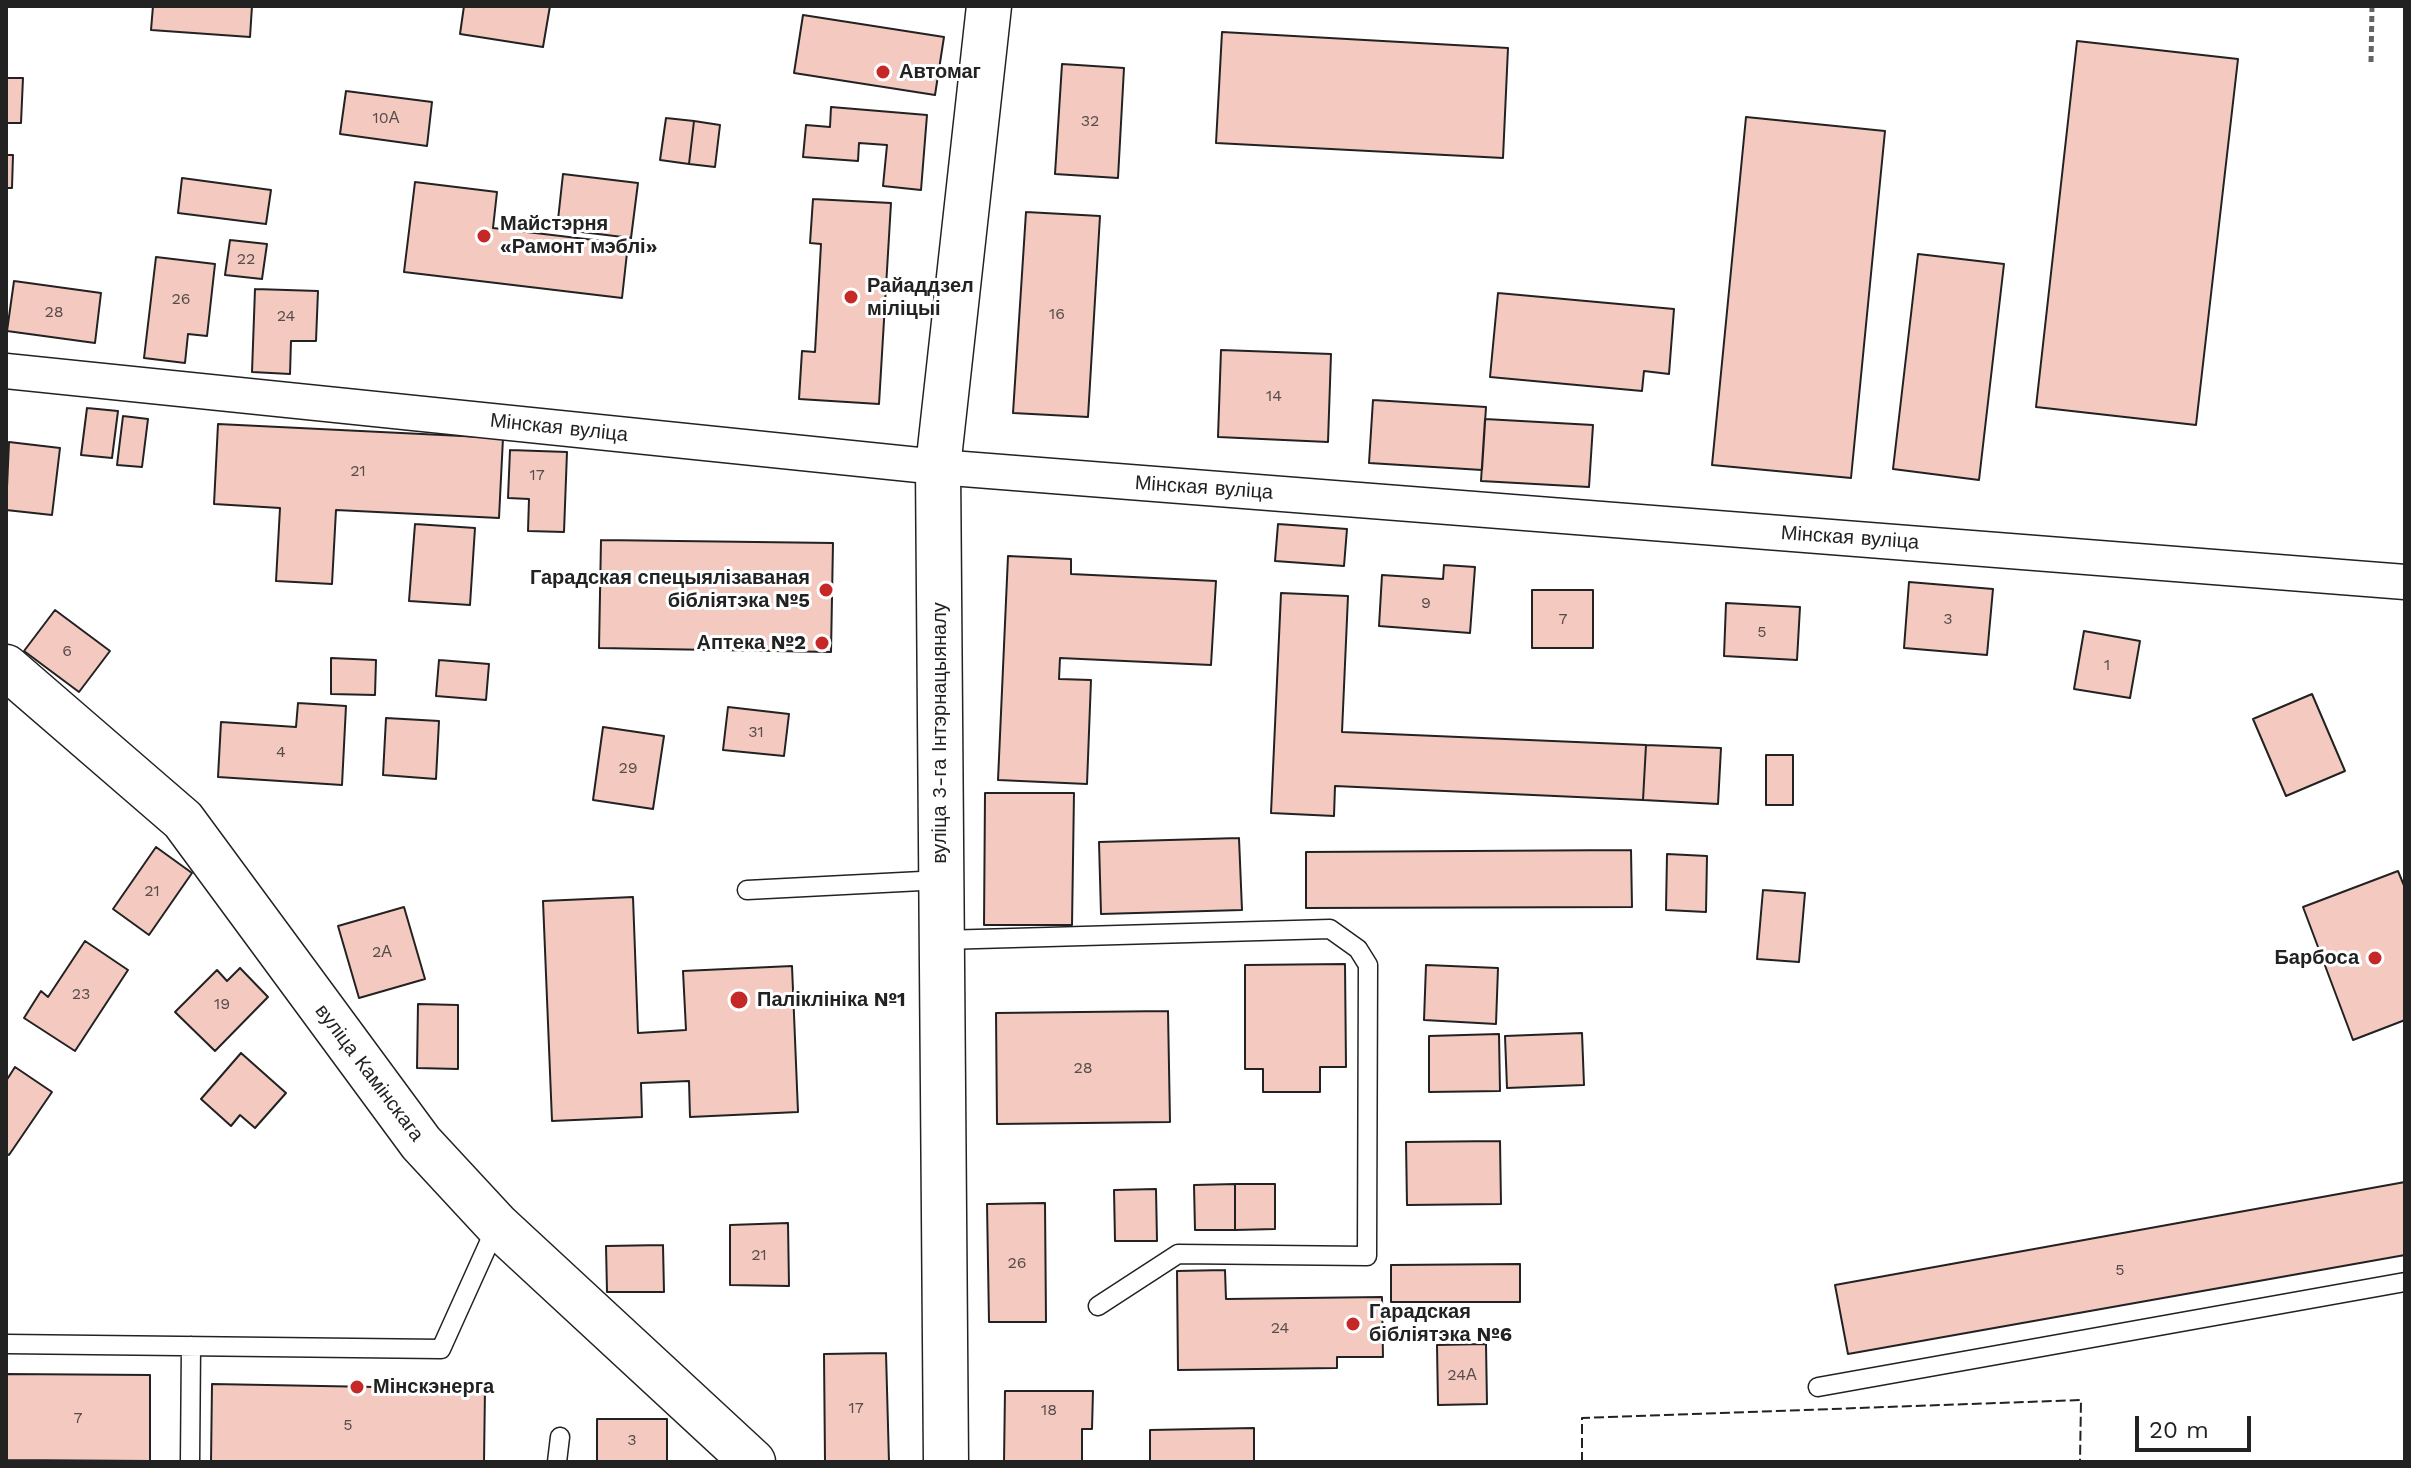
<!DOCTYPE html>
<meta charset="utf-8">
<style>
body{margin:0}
#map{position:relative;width:2411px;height:1468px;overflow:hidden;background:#fff;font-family:"Work Sans",sans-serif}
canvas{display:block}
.frame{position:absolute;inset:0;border:8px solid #222;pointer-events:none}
.scale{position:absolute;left:2135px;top:1416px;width:116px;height:36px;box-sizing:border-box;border:4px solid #222;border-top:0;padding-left:10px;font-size:24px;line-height:28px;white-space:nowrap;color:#222;-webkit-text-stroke:6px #fff;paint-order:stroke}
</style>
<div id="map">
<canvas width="2411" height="1468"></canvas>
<div class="frame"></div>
<div class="scale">20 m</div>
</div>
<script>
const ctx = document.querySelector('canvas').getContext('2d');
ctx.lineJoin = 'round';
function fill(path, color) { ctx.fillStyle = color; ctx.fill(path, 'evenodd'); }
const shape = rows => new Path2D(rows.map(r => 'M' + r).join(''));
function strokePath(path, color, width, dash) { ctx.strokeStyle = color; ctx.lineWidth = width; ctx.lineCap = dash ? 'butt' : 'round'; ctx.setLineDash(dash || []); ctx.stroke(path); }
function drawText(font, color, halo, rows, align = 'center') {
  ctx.font = font + ' "Work Sans",sans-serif'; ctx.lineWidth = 6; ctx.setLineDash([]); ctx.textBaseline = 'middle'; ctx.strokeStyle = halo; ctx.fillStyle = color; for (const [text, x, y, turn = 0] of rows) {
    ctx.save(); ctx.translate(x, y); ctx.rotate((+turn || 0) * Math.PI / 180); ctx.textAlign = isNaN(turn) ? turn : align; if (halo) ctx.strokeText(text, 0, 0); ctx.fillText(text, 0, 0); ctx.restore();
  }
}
const building = shape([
 [153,6,252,6,250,37,151,30,153,6],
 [464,6,550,6,543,47,460,34,464,6],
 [803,15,944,37,935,95,794,73,803,15],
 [1222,32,1508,48,1503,158,1216,143,1222,32],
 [2077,41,2238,59,2196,425,2036,407,2077,41],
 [1062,64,1124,68,1118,178,1055,174,1062,64],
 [6,78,23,78,21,123,6,123,6,78],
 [346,91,432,102,427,146,340,134,346,91],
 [831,107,927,115,921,190,883,186,887,145,859,143,858,161,803,157,806,125,830,127,831,107],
 [1746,117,1885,131,1851,478,1712,465,1746,117],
 [666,118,694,121,689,164,660,160,666,118],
 [694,121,720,125,715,167,689,164,694,121],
 [6,155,13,155,12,188,6,188,6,155],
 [563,174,638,183,631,238,557,229,563,174],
 [182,178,271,190,266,224,178,213,182,178],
 [415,182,497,192,493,228,628,244,622,298,404,272,415,182],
 [813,199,891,203,879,404,799,399,802,351,815,352,821,244,810,243,813,199],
 [1026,212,1100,216,1088,417,1013,413,1026,212],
 [230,240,267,244,262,279,225,275,230,240],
 [1918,254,2004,264,1979,480,1893,469,1918,254],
 [156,257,215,264,207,336,188,334,185,363,144,358,156,257],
 [14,281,101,293,95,343,7,331,14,281],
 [255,289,318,291,316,341,291,341,290,374,252,372,255,289],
 [1498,293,1674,309,1669,374,1644,371,1642,391,1490,377,1498,293],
 [1221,350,1331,354,1328,442,1218,437,1221,350],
 [1373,400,1486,407,1482,470,1369,463,1373,400],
 [87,408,118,411,112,458,81,455,87,408],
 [123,416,148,419,142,467,117,465,123,416],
 [1485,419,1593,425,1589,487,1481,481,1485,419],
 [218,424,503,438,499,518,336,510,332,584,276,581,280,508,214,504,218,424],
 [9,442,60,448,52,515,6,510,9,442],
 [510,450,567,452,564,532,528,531,529,499,508,498,510,450],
 [415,524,475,528,470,605,409,601,415,524],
 [1278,524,1347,529,1344,566,1275,561,1278,524],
 [601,540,833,543,831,652,599,648,601,540],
 [1008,556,1071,559,1071,574,1216,581,1211,665,1060,658,1059,679,1091,680,1087,784,998,780,1008,556],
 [1444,565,1475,567,1470,633,1379,626,1382,575,1443,579,1444,565],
 [1909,582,1993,589,1987,655,1904,648,1909,582],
 [1532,590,1593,590,1593,648,1532,648,1532,590],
 [1281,593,1348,596,1342,732,1646,745,1643,800,1335,786,1334,816,1271,813,1281,593],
 [1726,603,1800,607,1797,660,1724,656,1726,603],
 [55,610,110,651,79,692,24,651,55,610],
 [2084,631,2140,641,2130,698,2074,689,2084,631],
 [331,658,376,660,375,695,331,694,331,658],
 [439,660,489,664,486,700,436,696,439,660],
 [2312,694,2345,771,2286,796,2253,719,2312,694],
 [298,703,346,706,342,785,218,777,221,722,296,727,298,703],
 [728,707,789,714,784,756,723,750,728,707],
 [386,718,439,721,436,779,383,775,386,718],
 [603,727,664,736,653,809,593,800,603,727],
 [1646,745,1721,748,1718,804,1643,800,1646,745],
 [1766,755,1793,755,1793,805,1766,805,1766,755],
 [985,793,1074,793,1072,925,984,925,985,793],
 [1239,838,1242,910,1101,914,1099,842,1239,838],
 [156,847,192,873,149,935,113,909,156,847],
 [1631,850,1632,907,1306,908,1306,852,1631,850],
 [1667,854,1707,856,1706,912,1666,910,1667,854],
 [2398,871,2405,888,2405,1020,2353,1040,2303,907,2398,871],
 [1763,890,1805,893,1799,962,1757,959,1763,890],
 [633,897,638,1033,686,1030,683,971,792,966,798,1112,690,1117,689,1081,641,1083,642,1117,552,1121,543,901,633,897],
 [404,907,425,979,359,998,338,926,404,907],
 [85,941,128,970,75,1051,24,1018,41,991,48,997,85,941],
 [1345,964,1346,1067,1320,1067,1320,1092,1263,1092,1263,1069,1245,1069,1245,965,1345,964],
 [1426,965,1498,968,1496,1024,1424,1020,1426,965],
 [240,968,268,997,215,1051,175,1012,217,970,227,981,240,968],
 [418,1004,458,1005,458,1069,417,1068,418,1004],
 [1168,1011,1170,1122,997,1124,996,1013,1168,1011],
 [1582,1033,1584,1085,1507,1088,1505,1036,1582,1033],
 [1499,1034,1500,1091,1429,1092,1429,1036,1499,1034],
 [241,1053,286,1093,255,1128,240,1115,231,1126,201,1099,241,1053],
 [15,1067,52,1092,9,1155,6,1153,6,1081,15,1067],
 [1500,1141,1501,1204,1407,1205,1406,1142,1500,1141],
 [2405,1182,2405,1255,1848,1354,1835,1285,2405,1182],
 [1235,1184,1235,1230,1195,1230,1194,1185,1235,1184],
 [1235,1184,1275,1184,1275,1229,1235,1230,1235,1184],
 [1156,1189,1157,1241,1115,1241,1114,1190,1156,1189],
 [1045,1203,1046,1322,989,1322,987,1204,1045,1203],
 [788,1223,789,1286,730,1285,730,1225,788,1223],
 [663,1245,664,1292,607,1292,606,1246,663,1245],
 [1520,1264,1520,1302,1391,1302,1391,1265,1520,1264],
 [1225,1270,1226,1299,1382,1297,1383,1357,1337,1357,1337,1368,1178,1370,1177,1271,1225,1270],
 [1486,1344,1487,1404,1438,1405,1437,1345,1486,1344],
 [886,1353,889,1462,825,1462,824,1354,886,1353],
 [6,1374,150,1375,150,1461,6,1460,6,1374],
 [212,1384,485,1389,484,1462,211,1462,212,1384],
 [1005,1391,1093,1391,1092,1429,1082,1429,1082,1462,1004,1462,1005,1391],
 [597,1419,667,1419,667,1462,597,1462,597,1419],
 [1254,1428,1254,1462,1150,1462,1150,1430,1254,1428]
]);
fill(building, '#f3c9c0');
strokePath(building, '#222', 2);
const service = shape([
 [747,890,941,880],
 [942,940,1330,929,1358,949,1368,965,1367,1256,1178,1254,1098,1306],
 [6,1344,441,1349,497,1225],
 [1818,1387,2405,1282],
 [190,1462,191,1346],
 [557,1462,560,1437]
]);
const minor = shape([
 [6,371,938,467,2405,582]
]);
const primary = shape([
 [6,667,183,820,421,1143,497,1225,753,1462],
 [946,1462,938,467,989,6]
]);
strokePath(service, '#222', 21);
strokePath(minor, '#222', 37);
strokePath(primary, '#222', 47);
strokePath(shape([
 [2371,62,2372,6]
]), '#646464', 5, [6, 4]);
strokePath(service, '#fff', 18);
strokePath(minor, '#fff', 34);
strokePath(primary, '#fff', 44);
strokePath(shape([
 [1582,1462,1582,1418,2081,1400,2080,1462]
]), '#222', 2, [10, 4]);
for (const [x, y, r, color] of [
 [883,72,8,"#c62828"],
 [484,236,8,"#c62828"],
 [851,297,8,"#c62828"],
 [826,590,8,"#c62828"],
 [822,643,8,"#c62828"],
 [2375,958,8,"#c62828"],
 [739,1000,10,"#c62828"],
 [1353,1324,8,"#c62828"],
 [357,1387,8,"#c62828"]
]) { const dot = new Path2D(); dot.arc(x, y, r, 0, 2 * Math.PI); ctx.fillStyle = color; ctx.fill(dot); strokePath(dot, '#fff', 3); }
drawText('16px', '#564c4a', null, [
 ["10А",386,118],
 ["32",1090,121],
 ["22",246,259],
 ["26",181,299],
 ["28",54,312],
 ["16",1057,314],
 ["24",286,316],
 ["14",1274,396],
 ["21",358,471],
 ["17",537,475],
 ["9",1426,603],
 ["7",1563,619],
 ["3",1948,619],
 ["5",1762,632],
 ["6",67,651],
 ["1",2107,665],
 ["31",756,732],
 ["4",281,752],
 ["29",628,768],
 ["21",152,891],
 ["2А",382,952],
 ["23",81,994],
 ["19",222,1004],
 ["28",1083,1068],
 ["21",759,1255],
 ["26",1017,1263],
 ["5",2120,1270],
 ["24",1280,1328],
 ["24А",1462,1375],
 ["17",856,1408],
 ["18",1049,1410],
 ["7",78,1418],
 ["5",348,1425],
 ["3",632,1440]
]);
drawText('bold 20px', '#222', '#fff', [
 ["Автомаг",899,72],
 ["Майстэрня",500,224],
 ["«Рамонт мэблі»",500,247],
 ["Райаддзел",867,286],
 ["міліцыі",867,309],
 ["Гарадская спецыялізаваная",810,578,"right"],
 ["бібліятэка №5",810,601,"right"],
 ["Аптека №2",806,643,"right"],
 ["Барбоса",2359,958,"right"],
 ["Паліклініка №1",757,1000],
 ["Гарадская",1369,1312],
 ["бібліятэка №6",1369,1335],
 ["Мінскэнерга",373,1387]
], 'left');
drawText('20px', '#222', '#fff', [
 ["Мінская вуліца",559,428,6],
 ["Мінская вуліца",1204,488,4],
 ["Мінская вуліца",1850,538,4],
 ["вуліца 3-га Інтэрнацыяналу",940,733,-90],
 ["вуліца Камінскага",369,1073,53]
]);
</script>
